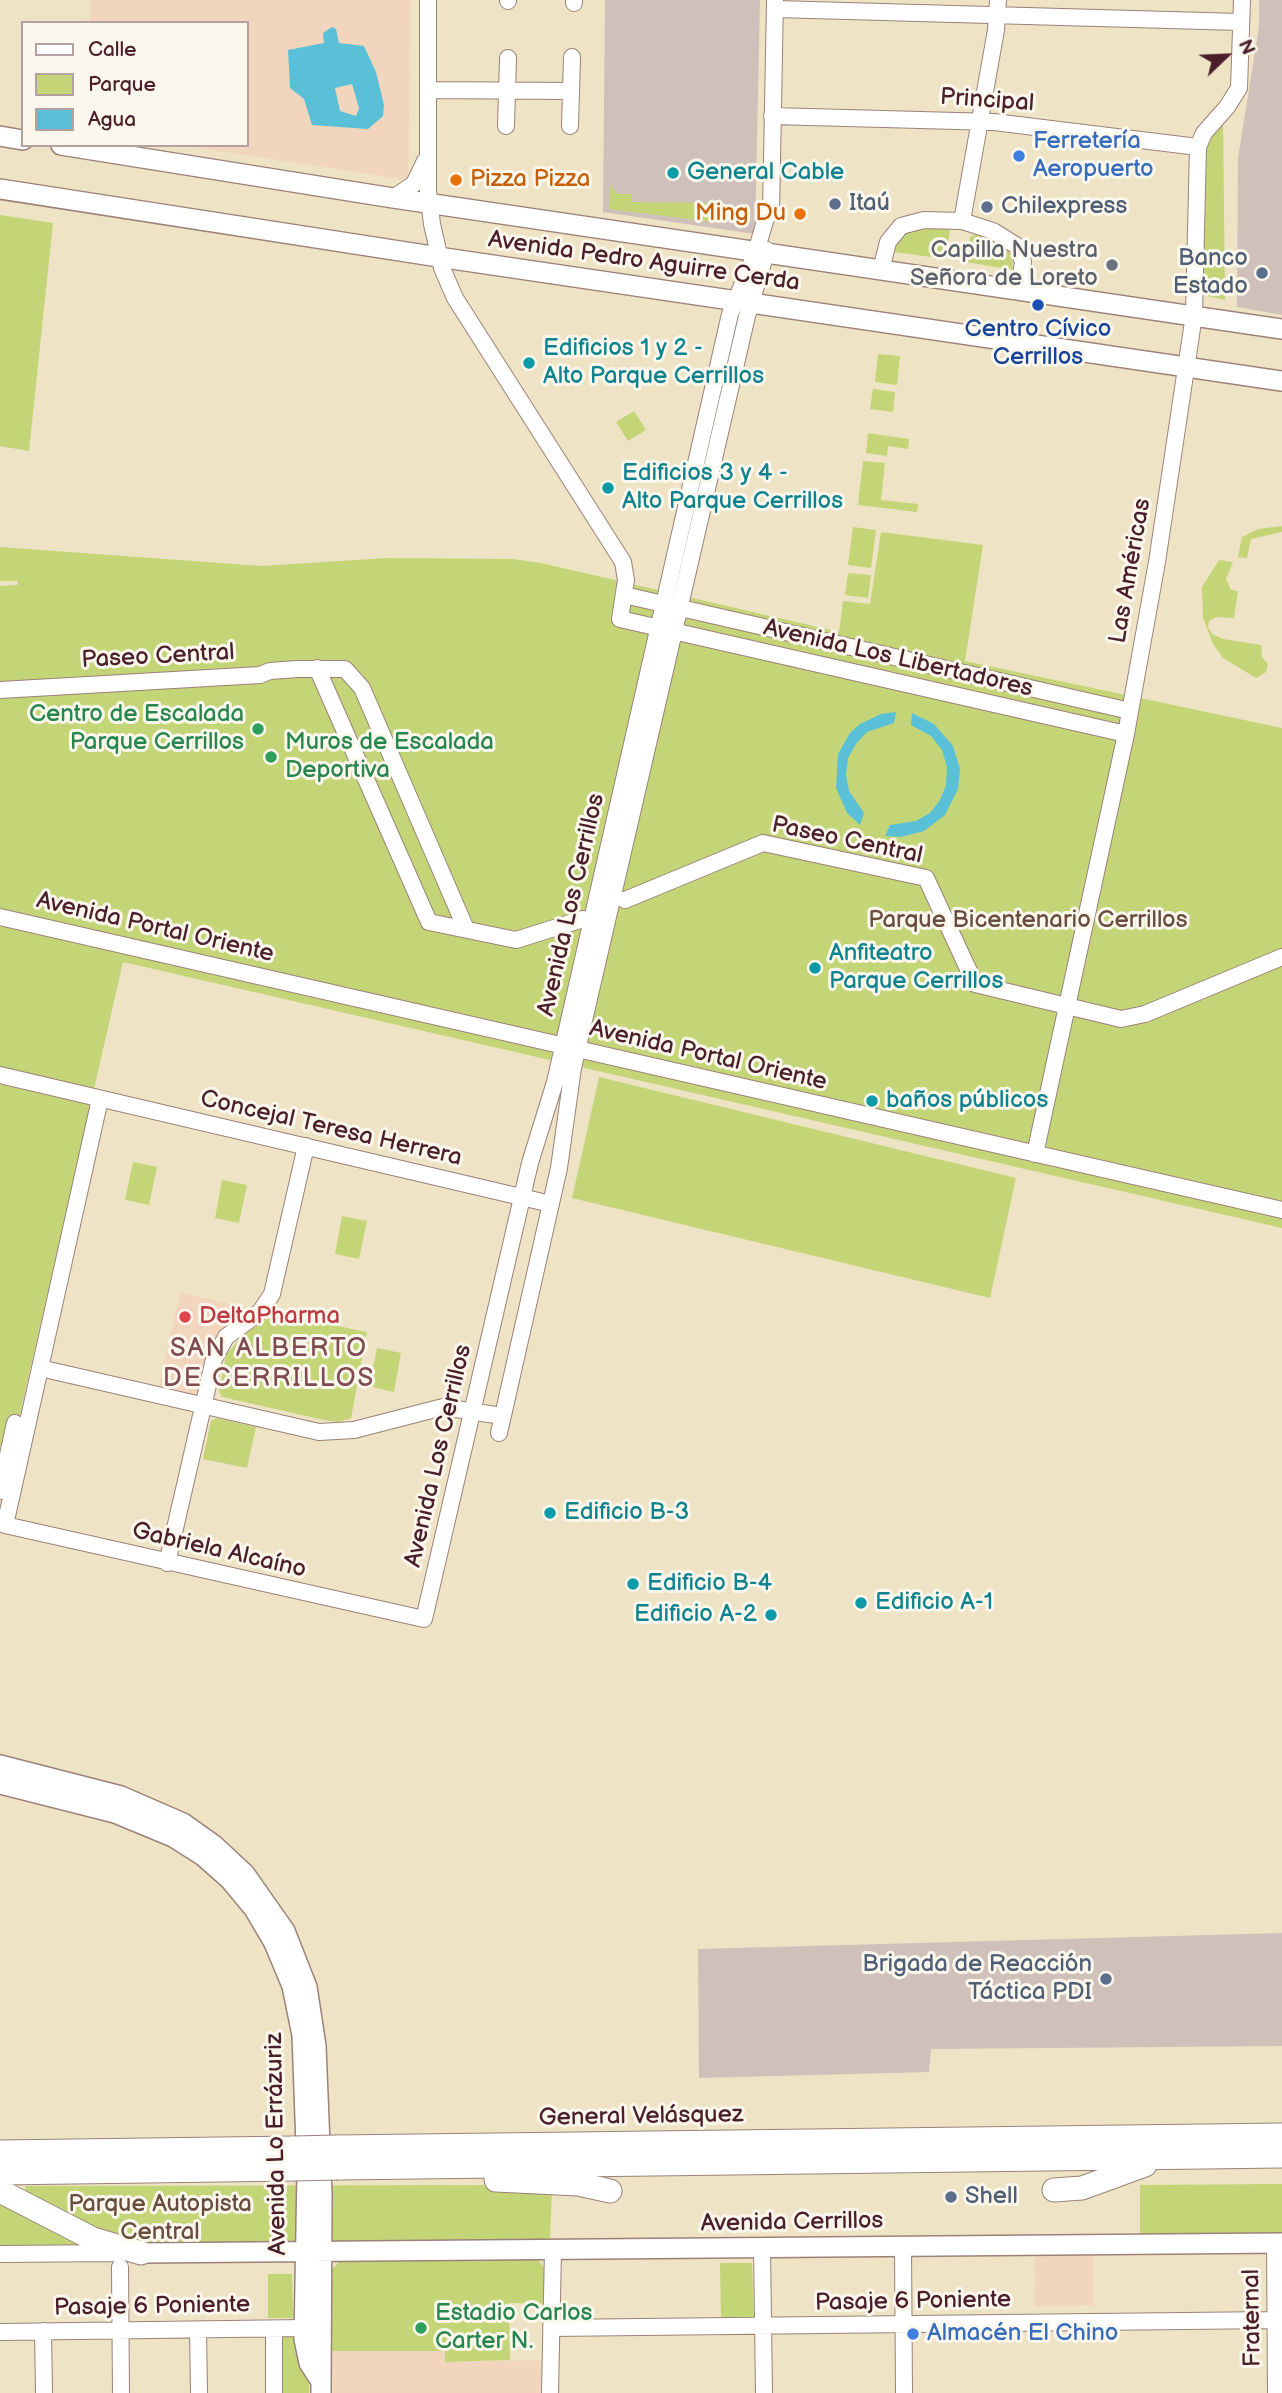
<!DOCTYPE html>
<meta charset="utf-8">
<style>
body{margin:0}
#map{position:relative;width:1282px;height:2393px;overflow:hidden;background:#eee3c5;font-family:"Balsamiq Sans",sans-serif}
canvas{display:block}
.legend{position:absolute;left:21px;top:21px;width:228px;height:126px;box-sizing:border-box;background:#fbf7ec;border:2px solid #b4a19f;margin:0;padding:9px 12px;list-style:none;font-size:21px;color:#4a1f2b}
.legend li{display:flex;align-items:center;gap:14px;height:35px}
.legend b{width:35px;border:2px solid #b4a19f}
.north{position:absolute;left:1191px;top:21px;width:70px;height:70px;-webkit-text-stroke:5px #fbf7ec;paint-order:stroke;rotate:67deg;font-size:19px;font-weight:700;line-height:28px;text-align:center;color:#4a1f2b}
.north::after{content:'';display:block;margin:auto;width:24px;height:32px;background:#4a1f2b;clip-path:polygon(50% 0,100% 100%,50% 72%,0 100%)}
</style>
<div id="map">
<canvas width="1282" height="2393"></canvas>
<ul class="legend">
<li><b style="height:9px;background:#fff"></b>Calle</li>
<li><b style="height:19px;background:#c4d578"></b>Parque</li>
<li><b style="height:19px;background:#5ac0d7"></b>Agua</li>
</ul>
<div class="north">N</div>
</div>
<script>
const ctx = document.querySelector('canvas').getContext('2d');
ctx.lineJoin = 'round';
function fill(path, color) { ctx.fillStyle = color; ctx.fill(path, 'evenodd'); }
const shape = rows => new Path2D(rows.map(r => 'M' + r).join(''));
function strokePath(path, color, width, dash) { ctx.strokeStyle = color; ctx.lineWidth = width; ctx.lineCap = dash ? 'butt' : 'round'; ctx.setLineDash(dash || []); ctx.stroke(path); }
function drawText(font, color, halo, rows, align = 'center') {
  ctx.font = font + ' "Balsamiq Sans",sans-serif'; ctx.lineWidth = 6; ctx.setLineDash([]); ctx.textBaseline = 'middle'; ctx.strokeStyle = halo; ctx.fillStyle = color; for (const [text, x, y, turn = 0] of rows) {
    ctx.save(); ctx.translate(x, y); ctx.rotate((+turn || 0) * Math.PI / 180); ctx.textAlign = isNaN(turn) ? turn : align; if (halo) ctx.strokeText(text, 0, 0); ctx.fillText(text, 0, 0); ctx.restore();
  }
}
fill(shape([
 [91,0,411,0,408,180,179,145,247,145,247,23,89,23],
 [180,1293,248,1308,217,1337,200,1391,192,1394,159,1386],
 [1093,2253,1093,2305,1035,2306,1034,2254],
 [332,2351,445,2351,445,2362,545,2360,545,2393,333,2393]
]), '#f2d5bd');
fill(shape([
 [605,0,760,0,755,234,603,212],
 [1259,0,1282,0,1282,315,1237,307,1238,158,1259,27],
 [1282,1933,1282,2046,931,2049,929,2072,699,2078,698,1949]
]), '#cfc1ba');
fill(shape([
 [1223,118,1225,300,1199,294,1202,152],
 [610,185,618,194,632,194,632,202,721,203,721,217,712,219,712,222,609,209],
 [0,215,53,223,29,451,0,446],
 [947,225,950,230,946,259,894,252,898,235,908,227],
 [979,233,1011,249,1013,270,966,262,970,237],
 [878,354,900,356,897,385,875,382],
 [873,389,895,392,893,412,870,409],
 [634,411,646,430,628,441,616,422],
 [868,433,909,439,908,449,888,446,887,456,866,453],
 [863,461,885,463,881,500,918,504,917,512,858,505],
 [1282,526,1282,532,1251,539,1247,558,1238,557,1242,537,1258,529],
 [853,527,876,530,871,568,848,565],
 [881,532,983,545,965,661,1282,728,1282,1228,123,962,12,1449,0,1446,0,586,17,585,18,581,0,581,0,547,262,566,386,558,513,559,541,563,917,650,839,632,843,601,870,604],
 [1219,560,1233,562,1226,579,1231,590,1238,591,1234,618,1216,617,1209,621,1208,627,1212,634,1223,639,1261,645,1262,657,1268,664,1266,672,1256,678,1223,658,1213,644,1203,618,1202,587],
 [848,573,871,575,868,598,845,595],
 [599,1077,1016,1178,990,1298,572,1198],
 [133,1162,157,1167,149,1205,125,1200],
 [222,1180,247,1185,239,1223,215,1218],
 [342,1216,367,1221,359,1259,335,1254],
 [275,1313,367,1332,351,1418,339,1422,324,1420,222,1397,219,1391,226,1355,240,1338],
 [377,1348,401,1353,394,1392,369,1386],
 [217,1418,256,1427,247,1468,203,1459,211,1421],
 [1282,2184,1282,2232,1140,2236,1140,2185],
 [486,2185,552,2190,550,2240,137,2248,27,2196,25,2186],
 [0,2200,97,2249,0,2249],
 [345,2257,535,2257,544,2267,547,2304,509,2303,510,2360,445,2362,445,2351,332,2351,332,2269],
 [720,2263,752,2263,754,2320,721,2321],
 [268,2274,292,2274,293,2318,268,2318],
 [298,2335,309,2370,309,2393,280,2393,279,2336]
]), '#c4d578');
fill(shape([
 [332,27,336,29,339,43,364,46,376,72,384,105,383,116,368,129,312,125,304,99,290,88,288,50,324,43,323,33],
 [352,84,359,108,356,116,340,111,335,88],
 [896,712,894,723,867,732,856,744,848,758,846,775,849,791,864,813,860,825,847,813,836,788,838,754,850,733,860,724,881,714],
 [912,713,934,724,953,746,960,769,958,789,945,815,924,831,901,837,885,836,890,825,916,821,930,813,940,800,946,785,947,767,942,750,931,736,911,725]
]), '#5ac0d7');
const minor = shape([
 [428,0,428,191,432,224,442,268,455,298,623,562,626,580,620,619,1126,734],
 [508,1,508,0],
 [574,3,574,0],
 [775,9,1241,22],
 [428,90,571,91],
 [772,116,994,122,1198,147],
 [506,126,508,58],
 [570,126,572,57],
 [393,198,414,184,425,161],
 [771,214,775,0],
 [962,221,996,30,998,0],
 [881,270,888,242,901,226,924,220,962,221,993,231,1017,246,1023,262,1019,289],
 [624,595,1130,711],
 [317,668,429,922,516,940,583,919],
 [0,690,260,675,270,671,297,669,345,669,362,688,466,929],
 [625,900,763,843,926,878,975,984,1121,1019,1145,1014,1282,957],
 [0,917,1282,1210],
 [0,1075,551,1204],
 [100,1099,5,1525,424,1619,530,1163,555,1082,730,314,756,252,770,204],
 [1035,1154,1126,734,1157,562,1194,315,1198,147,1204,133,1227,107,1239,88,1242,0],
 [40,1368,319,1432,354,1430,443,1407,502,1416],
 [499,1433,559,1168,573,1068,747,316,767,250],
 [0,1491,15,1423],
 [167,1563,214,1359,226,1337,260,1312,272,1294,306,1146],
 [1275,2243,1276,2393],
 [903,2246,904,2393],
 [762,2248,764,2393],
 [0,2254,120,2253],
 [120,2267,121,2393],
 [551,2328,1275,2320],
 [274,2329,274,2393],
 [198,2330,199,2393],
 [43,2331,44,2393],
 [0,2332,304,2328],
 [550,2393,553,2250]
]);
const major = shape([
 [0,136,23,140],
 [61,145,393,198,1282,329],
 [0,189,445,258,1282,381],
 [0,1765,121,1796,183,1823,214,1845,245,1874,285,1931,307,1987,316,2046,322,2195,321,2393],
 [0,1784,115,1813,173,1837,203,1856,230,1880,254,1909,274,1943,292,1986,302,2035,307,2173,304,2339,309,2363,320,2380],
 [141,2253,1282,2243]
]);
const highway = shape([
 [337,2147,1282,2135],
 [0,2152,294,2148],
 [339,2168,1282,2156],
 [0,2173,293,2169],
 [496,2180,578,2184,610,2191],
 [1054,2190,1082,2188,1145,2165],
 [0,2191,93,2239,141,2253]
]);
strokePath(minor, '#9c8178', 18);
strokePath(major, '#9c8178', 22);
strokePath(highway, '#9c8178', 25);
strokePath(minor, '#fff', 16);
strokePath(major, '#fff', 19);
strokePath(highway, '#fff', 23);
const highwayBridge = shape([
 [294,2148,337,2147],
 [293,2169,339,2168]
]);
strokePath(highwayBridge, '#9c8178', 25, []);
strokePath(highwayBridge, '#fff', 23);
for (const [x, y, r, color] of [
 [1019,156,7,"#3f7fe0"],
 [673,173,7,"#0f9aa8"],
 [456,180,7,"#e8710a"],
 [835,204,7,"#5c6f8a"],
 [987,207,7,"#5c6f8a"],
 [800,214,7,"#e8710a"],
 [1112,265,7,"#6b7280"],
 [1262,273,7,"#5c6f8a"],
 [1038,305,7,"#1a4fb4"],
 [529,363,7,"#0f9aa8"],
 [608,488,7,"#0f9aa8"],
 [258,729,7,"#2e9e5b"],
 [271,757,7,"#2e9e5b"],
 [815,968,7,"#0f9aa8"],
 [872,1101,7,"#0f9aa8"],
 [185,1317,7,"#e0444e"],
 [550,1513,7,"#0f9aa8"],
 [633,1584,7,"#0f9aa8"],
 [861,1603,7,"#0f9aa8"],
 [771,1615,7,"#0f9aa8"],
 [1106,1979,7,"#5c6f8a"],
 [951,2197,7,"#5c6f8a"],
 [421,2328,7,"#2e9e5b"],
 [913,2334,7,"#3f7fe0"]
]) { const dot = new Path2D(); dot.arc(x, y, r, 0, 2 * Math.PI); ctx.fillStyle = color; ctx.fill(dot); strokePath(dot, '#fbf7ec', 2.5); }
drawText('24px', '#4a1f2b', '#fbf7ec', [
 ["Principal",987,101,4],
 ["Avenida Pedro Aguirre Cerda",644,262,8],
 ["Las Américas",1131,571,-80],
 ["Paseo Central",158,657,-3],
 ["Avenida Los Libertadores",898,659,13],
 ["Paseo Central",847,841,12],
 ["Avenida Los Cerrillos",572,905,-77],
 ["Avenida Portal Oriente",155,928,13],
 ["Avenida Portal Oriente",708,1056,13],
 ["Concejal Teresa Herrera",331,1129,13],
 ["Avenida Los Cerrillos",439,1456,-77],
 ["Gabriela Alcaíno",219,1551,13],
 ["General Velásquez",641,2117,-1],
 ["Avenida Lo Errázuriz",277,2144,-91],
 ["Avenida Cerrillos",792,2223,-1],
 ["Pasaje 6 Poniente",913,2302,-1],
 ["Pasaje 6 Poniente",152,2307,-1],
 ["Fraternal",1253,2318,-91]
]);
drawText('24px', '#366cbe', '#fbf7ec', [
 ["Ferretería",1033,142],
 ["Aeropuerto",1033,170],
 ["Almacén El Chino",927,2334]
], 'left');
drawText('24px', '#0d838f', '#fbf7ec', [
 ["General Cable",687,173],
 ["Edificios 1 y 2 -",543,349],
 ["Alto Parque Cerrillos",543,377],
 ["Edificios 3 y 4 -",622,474],
 ["Alto Parque Cerrillos",622,502],
 ["Anfiteatro",829,954],
 ["Parque Cerrillos",829,982],
 ["baños públicos",886,1101],
 ["Edificio B-3",564,1513],
 ["Edificio B-4",647,1584],
 ["Edificio A-1",875,1603],
 ["Edificio A-2",757,1615,"right"]
], 'left');
drawText('24px', '#c56008', '#fbf7ec', [
 ["Pizza Pizza",470,180],
 ["Ming Du",786,214,"right"]
], 'left');
drawText('24px', '#4e5e75', '#fbf7ec', [
 ["Itaú",849,204],
 ["Chilexpress",1001,207],
 ["Banco",1248,259,"right"],
 ["Estado",1248,287,"right"],
 ["Brigada de Reacción",1092,1965,"right"],
 ["Táctica PDI",1092,1993,"right"],
 ["Shell",965,2197]
], 'left');
drawText('24px', '#5b616d', '#fbf7ec', [
 ["Capilla Nuestra",1098,251],
 ["Señora de Loreto",1098,279]
], 'right');
drawText('24px', '#164399', '#fbf7ec', [
 ["Centro Cívico",1038,330],
 ["Cerrillos",1038,358]
]);
drawText('24px', '#27864d', '#fbf7ec', [
 ["Centro de Escalada",244,715,"right"],
 ["Parque Cerrillos",244,743,"right"],
 ["Muros de Escalada",285,743],
 ["Deportiva",285,771],
 ["Estadio Carlos",435,2314],
 ["Carter N.",435,2342]
], 'left');
drawText('24px', '#684c3e', '#fbf7ec', [
 ["Parque Bicentenario Cerrillos",1028,921],
 ["Parque Autopista",160,2205],
 ["Central",160,2233]
]);
drawText('24px', '#be3a42', '#fbf7ec', [
 ["DeltaPharma",199,1317]
], 'left');
ctx.letterSpacing = '2px';
drawText('26px', '#7f4a50', '#fbf7ec', [
 ["SAN ALBERTO",269,1349],
 ["DE CERRILLOS",269,1379]
]);
ctx.letterSpacing = '0px';
</script>
